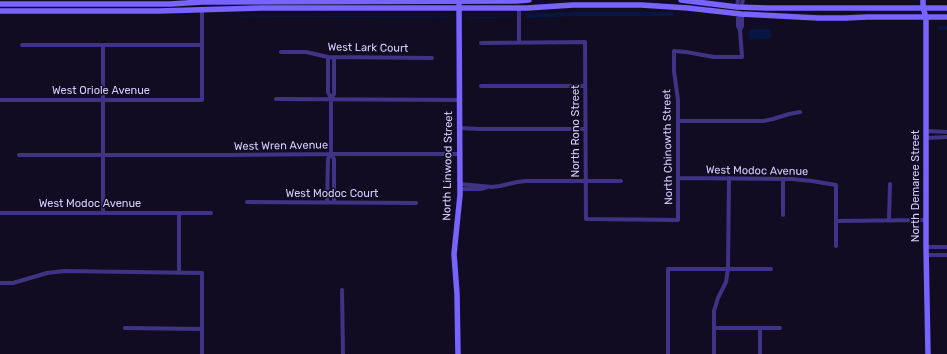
<!DOCTYPE html>
<style>
body{margin:0}
canvas{display:block;background:#120c22}
</style>
<canvas width="947" height="354"></canvas>
<script>
const ctx = document.querySelector('canvas').getContext('2d');
ctx.lineJoin = 'round';
function fill(path, color) { ctx.fillStyle = color; ctx.fill(path, 'evenodd'); }
const shape = rows => new Path2D(rows.map(r => 'M' + r).join(''));
function strokePath(path, color, width, dash) { ctx.strokeStyle = color; ctx.lineWidth = width; ctx.lineCap = dash ? 'butt' : 'round'; ctx.setLineDash(dash || []); ctx.stroke(path); }
function drawText(font, color, halo, rows, align = 'center') {
  ctx.font = font + ' Rubik,sans-serif'; ctx.lineWidth = 3; ctx.setLineDash([]); ctx.textBaseline = 'middle'; ctx.strokeStyle = halo; ctx.fillStyle = color; for (const [text, x, y, turn = 0] of rows) {
    ctx.save(); ctx.translate(x, y); ctx.rotate((+turn || 0) * Math.PI / 180); ctx.textAlign = isNaN(turn) ? turn : align; if (halo) ctx.strokeText(text, 0, 0); ctx.fillText(text, 0, 0); ctx.restore();
  }
}
fill(shape([
 [752,29,770,29,771,30,771,37,768,39,750,40,748,34,749,31]
]), '#061541');
strokePath(shape([
 [238,16,448,17],
 [468,18,510,17]
]), '#061541', 1);
strokePath(shape([
 [528,16,575,14,672,14],
 [940,28,947,28]
]), '#061541', 4);
strokePath(shape([
 [737,7,738,0],
 [741,7,743,0],
 [740,30,738,26,738,18,741,14],
 [481,43,585,42,586,219,678,220,678,100,674,71,674,51,686,52,714,57,742,57,740,30,742,26,742,14],
 [519,43,519,8],
 [22,45,202,45],
 [103,45,103,213],
 [281,52,306,52,328,57,432,58],
 [328,57,328,92,331,99],
 [481,86,585,86],
 [276,99,459,100],
 [0,100,202,100,202,10],
 [678,121,763,121,773,119,789,114,800,112],
 [459,128,479,129,585,129],
 [926,131,947,132],
 [926,138,947,137],
 [331,154,334,159,334,202],
 [19,155,227,155,331,154,460,154],
 [678,178,792,179,812,181,836,185,836,246],
 [783,179,783,215],
 [460,184,492,187,500,186,517,182,526,181,621,181],
 [460,189,481,189,487,187],
 [247,202,416,203],
 [327,202,328,159,331,154,331,99,334,94,334,57],
 [0,213,211,213],
 [889,220,890,184],
 [836,221,926,220],
 [926,247,947,247],
 [927,255,947,255],
 [179,272,179,213],
 [0,283,13,283,47,273,64,271,202,273,202,354],
 [342,290,343,354],
 [125,328,202,329],
 [714,328,780,328],
 [760,328,760,354],
 [668,354,668,269,771,269],
 [714,354,714,311,718,298,726,282,728,269,729,178]
]), '#3e3385', 4);
strokePath(shape([
 [681,0,737,7,766,8,947,8],
 [923,0,923,8,926,17,926,247,928,354],
 [0,4,170,4,202,2,516,1,529,0],
 [0,11,159,11,261,8,527,8,573,5,641,5,688,8,741,14,818,18,846,18,867,17,947,17],
 [458,354,457,294,454,254,460,195,459,5]
]), '#7764ff', 5.5);
drawText('11px', '#d7cdff', '#120c22', [
 ["West Lark Court",368,48,1],
 ["West Oriole Avenue",101,91],
 ["North Rono Street",576,131,-90],
 ["West Wren Avenue",281,146,-1],
 ["North Chinowth Street",668,147,-91],
 ["North Linwood Street",448,166,-89],
 ["West Modoc Avenue",757,171,1],
 ["North Demaree Street",916,186,-90],
 ["West Modoc Court",332,194],
 ["West Modoc Avenue",90,204]
]);
</script>
